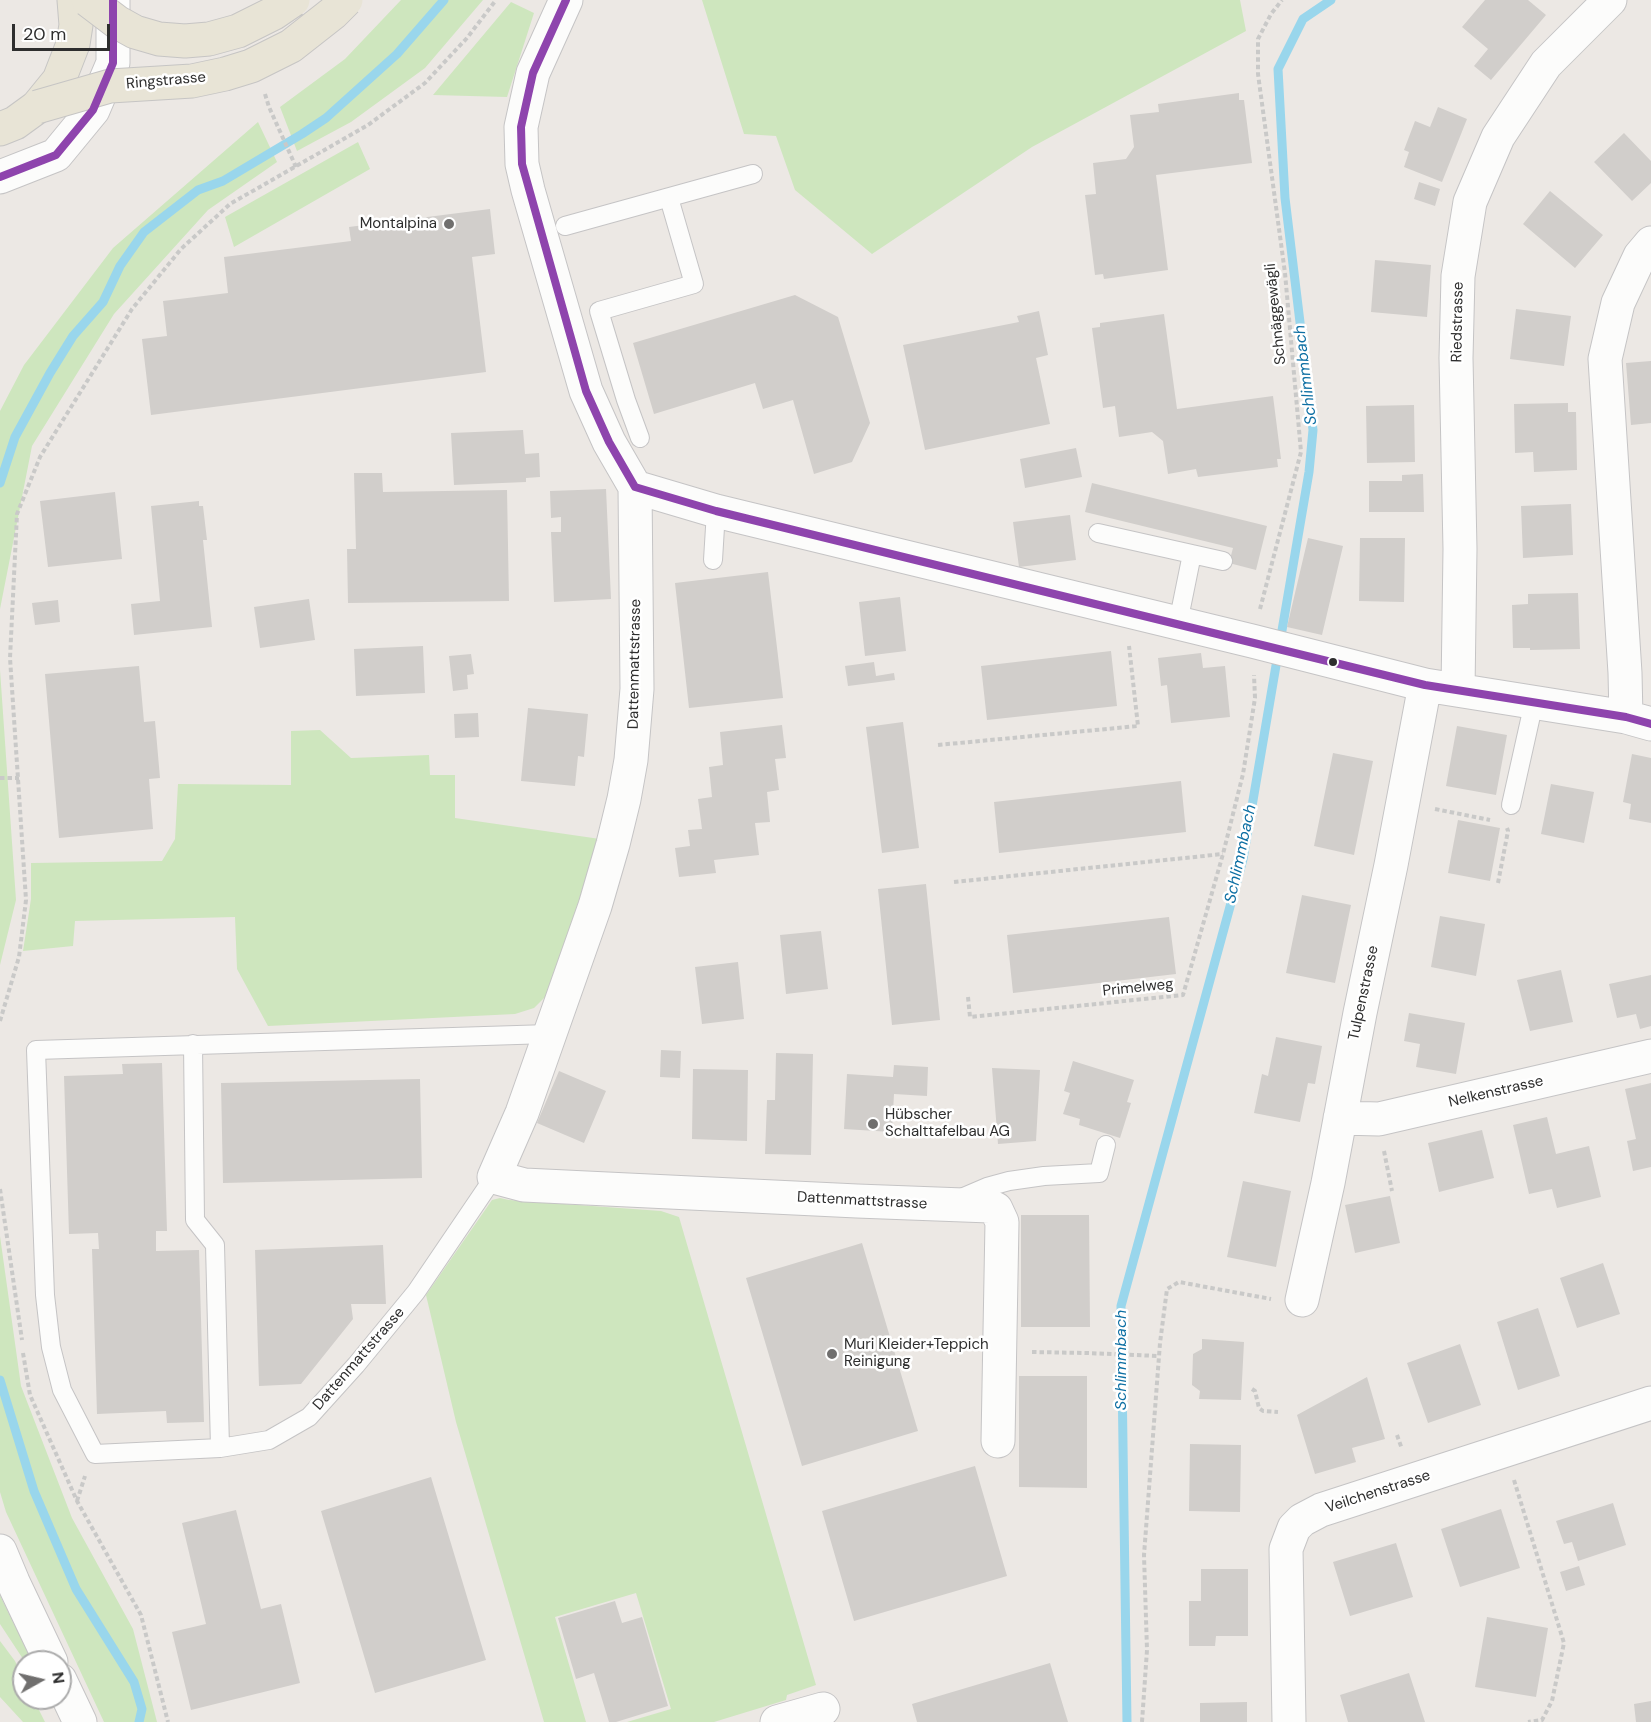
<!DOCTYPE html>
<meta charset="utf-8">
<style>
body{margin:0}
#map{position:relative;width:1651px;height:1722px;overflow:hidden;background:#ece8e4;font-family:"DM Sans",sans-serif}
canvas{display:block}
.north{position:absolute;left:12px;top:1650px;width:60px;height:60px;box-sizing:border-box;background:#fff;border:2px solid #ababab;border-radius:50%;rotate:82deg;font-size:16px;font-weight:700;line-height:24px;text-align:center;color:#2e2e2e}
.north::after{content:'';display:block;margin:auto;width:21px;height:27px;background:#706f6e;clip-path:polygon(50% 0,100% 100%,50% 72%,0 100%)}
.scale{position:absolute;left:12px;top:24px;width:98px;height:27px;box-sizing:border-box;border:3px solid #2e2e2e;border-top:0;padding-left:8px;font-size:18px;line-height:21px;white-space:nowrap;color:#2e2e2e;-webkit-text-stroke:4px #fff;paint-order:stroke}
</style>
<div id="map">
<canvas width="1651" height="1722"></canvas>
<div class="north">N</div>
<div class="scale">20 m</div>
</div>
<script>
const ctx = document.querySelector('canvas').getContext('2d');
ctx.lineJoin = 'round';
function fill(path, color) { ctx.fillStyle = color; ctx.fill(path, 'evenodd'); }
const shape = rows => new Path2D(rows.map(r => 'M' + r).join(''));
function strokePath(path, color, width, dash) { ctx.strokeStyle = color; ctx.lineWidth = width; ctx.lineCap = dash ? 'butt' : 'round'; ctx.setLineDash(dash || []); ctx.stroke(path); }
function drawText(font, color, halo, rows, align = 'center') {
  ctx.font = font + ' "DM Sans",sans-serif'; ctx.lineWidth = 5; ctx.setLineDash([]); ctx.textBaseline = 'middle'; ctx.strokeStyle = halo; ctx.fillStyle = color; for (const [text, x, y, turn = 0] of rows) {
    ctx.save(); ctx.translate(x, y); ctx.rotate((+turn || 0) * Math.PI / 180); ctx.textAlign = isNaN(turn) ? turn : align; if (halo) ctx.strokeText(text, 0, 0); ctx.fillText(text, 0, 0); ctx.restore();
  }
}
fill(shape([
 [401,0,483,0,425,68,351,122,297,151,280,107,345,59],
 [702,0,1240,0,1246,31,1032,147,872,254,795,190,776,136,744,134],
 [511,2,534,13,507,97,433,95],
 [258,122,277,162,208,210,114,314,32,446,0,609,0,411,24,365,113,248],
 [358,142,370,169,234,247,225,217],
 [0,670,16,900,0,965],
 [320,730,351,758,429,755,430,775,455,775,455,818,600,839,548,994,534,1008,515,1014,268,1026,237,969,235,917,75,921,73,946,23,951,31,899,31,863,162,861,175,839,178,784,291,785,291,731],
 [500,1198,509,1200,661,1211,679,1217,816,1685,787,1695,786,1700,714,1722,627,1722,671,1709,636,1593,555,1617,586,1722,544,1722,456,1422,426,1295,492,1200],
 [0,1236,21,1386,72,1518,133,1629,157,1722,104,1722,6,1512,0,1492],
 [0,1595,8,1612,34,1662,25,1662,0,1624],
 [0,1641,15,1661,24,1680,24,1698,33,1698,45,1722,23,1722,0,1697]
]), '#cee6be');
strokePath(shape([
 [0,483,15,437,50,373,73,336,103,302,120,266,144,232,198,190,223,181,302,134,326,118,397,54,444,0],
 [0,1380,34,1491,76,1589,134,1682,142,1709,139,1722],
 [1127,1722,1121,1306,1243,859,1309,472,1313,430,1285,198,1278,69,1303,19,1331,0]
]), '#99d6ec', 9);
fill(shape([
 [1485,0,1528,0,1546,15,1491,80,1474,66,1488,49,1462,27],
 [1239,93,1239,100,1244,100,1252,163,1156,175,1168,270,1104,279,1103,274,1095,275,1085,195,1096,194,1093,163,1126,159,1134,147,1130,115,1159,112,1158,104],
 [1438,107,1467,119,1442,182,1404,167,1409,152,1404,150,1415,121,1430,127],
 [1624,133,1651,161,1651,183,1632,201,1594,162],
 [1419,182,1440,189,1435,206,1414,199],
 [1550,191,1603,235,1575,268,1523,224],
 [490,209,495,254,472,257,486,372,151,415,142,339,167,336,163,301,228,293,224,257,351,241,349,227],
 [1375,260,1431,265,1427,317,1371,312],
 [795,295,838,317,870,423,852,462,814,474,793,400,763,409,755,383,654,414,633,343],
 [1516,309,1571,316,1564,366,1510,359],
 [1039,311,1048,355,1036,358,1050,424,925,450,903,345,1019,322,1017,316],
 [1164,314,1177,409,1273,396,1281,459,1277,459,1278,467,1198,477,1196,469,1168,474,1163,441,1152,432,1119,437,1115,406,1103,408,1092,328,1100,327,1100,323],
 [1651,361,1651,423,1631,425,1626,363],
 [1568,403,1568,412,1576,412,1577,470,1534,472,1533,452,1515,453,1514,404],
 [1414,405,1415,462,1367,463,1366,406],
 [523,430,525,454,539,453,540,477,526,478,526,482,454,485,451,433],
 [1076,448,1082,477,1025,488,1020,459],
 [354,473,382,473,383,492,507,490,509,601,348,603,347,549,356,549],
 [1423,474,1424,512,1369,512,1369,481,1402,481,1402,475],
 [1092,483,1267,526,1256,570,1229,563,1233,548,1085,512],
 [606,489,611,599,554,602,551,532,561,532,561,517,551,518,550,491],
 [115,492,122,559,48,567,40,501],
 [199,501,199,506,203,506,207,540,203,540,212,627,134,635,131,604,160,601,151,506],
 [1571,504,1573,555,1523,558,1521,506],
 [1070,515,1076,560,1019,567,1013,522],
 [1308,538,1343,546,1322,635,1287,627],
 [1360,538,1405,538,1404,602,1359,601],
 [768,572,783,698,689,708,675,583],
 [1578,593,1580,649,1530,650,1530,648,1513,648,1512,605,1528,604,1528,594],
 [900,597,906,651,865,656,859,602],
 [309,599,315,640,260,648,254,607],
 [58,600,60,622,35,625,32,603],
 [423,646,425,693,356,696,354,649],
 [1111,651,1117,706,987,720,981,666],
 [1201,653,1203,668,1225,666,1230,717,1171,723,1167,685,1161,686,1158,658],
 [471,654,474,674,467,675,468,689,453,691,449,656],
 [874,662,876,676,894,673,895,680,848,686,845,666],
 [139,666,144,722,155,721,160,778,149,779,153,829,59,838,45,674],
 [528,708,588,714,584,757,578,756,575,786,521,781],
 [478,713,479,737,455,738,454,714],
 [903,722,919,848,882,853,866,727],
 [782,725,786,758,775,759,779,790,767,792,770,822,755,823,759,855,714,860,716,873,679,877,675,848,690,846,688,830,702,829,698,799,712,797,709,767,723,765,720,732],
 [1457,726,1507,735,1496,795,1446,786],
 [1333,753,1373,761,1354,855,1314,846],
 [1632,754,1651,758,1651,823,1629,819,1631,804,1623,802],
 [1181,781,1186,832,999,853,994,802],
 [1551,784,1594,792,1584,843,1541,834],
 [1458,820,1500,828,1490,881,1448,873],
 [926,884,940,1020,892,1025,878,889],
 [1302,895,1351,905,1335,983,1286,973],
 [1440,916,1485,924,1476,976,1431,967],
 [1169,917,1176,974,1013,993,1007,935],
 [821,931,828,989,786,994,780,935],
 [738,962,744,1019,702,1024,695,967],
 [1561,970,1573,1022,1530,1031,1517,980],
 [1651,975,1651,1026,1640,1029,1636,1014,1617,1018,1609,984],
 [1409,1013,1465,1023,1456,1074,1416,1067,1420,1044,1404,1041],
 [1276,1037,1322,1046,1315,1084,1308,1083,1300,1122,1254,1113,1262,1074,1268,1076],
 [661,1050,681,1051,680,1078,660,1077],
 [776,1053,813,1054,811,1155,765,1154,767,1100,775,1100],
 [1073,1061,1134,1080,1127,1102,1131,1103,1120,1138,1079,1125,1080,1119,1063,1114,1070,1093,1064,1091],
 [162,1063,167,1231,156,1231,156,1251,199,1250,204,1422,167,1423,166,1411,97,1414,92,1249,99,1249,98,1233,69,1234,64,1076,123,1074,122,1064],
 [894,1065,928,1067,927,1096,894,1094,892,1132,844,1129,847,1074,893,1077],
 [992,1068,1040,1070,1036,1141,998,1144],
 [693,1069,748,1070,747,1141,692,1139],
 [559,1071,606,1091,584,1143,537,1123],
 [420,1079,422,1178,223,1183,221,1083],
 [1651,1083,1651,1167,1633,1171,1627,1141,1636,1139,1625,1089],
 [1547,1117,1556,1154,1589,1146,1601,1197,1557,1208,1552,1189,1529,1194,1513,1125],
 [1482,1130,1494,1178,1439,1192,1428,1143],
 [1243,1181,1291,1191,1276,1267,1227,1257],
 [1390,1196,1400,1243,1355,1253,1345,1205],
 [1021,1215,1089,1215,1090,1327,1021,1327],
 [862,1243,918,1431,802,1466,746,1278],
 [383,1245,386,1304,351,1304,353,1319,301,1384,259,1386,255,1250],
 [1603,1263,1620,1314,1577,1328,1560,1278],
 [1538,1308,1560,1376,1518,1390,1497,1322],
 [1202,1339,1244,1342,1241,1400,1199,1399,1200,1391,1192,1385,1193,1354,1202,1349],
 [1460,1344,1481,1405,1428,1423,1407,1363],
 [1019,1376,1087,1376,1087,1488,1019,1487],
 [1367,1377,1385,1439,1352,1448,1356,1462,1315,1474,1297,1415],
 [1190,1444,1241,1445,1240,1512,1189,1511],
 [975,1466,1007,1576,854,1621,822,1511],
 [431,1477,486,1660,375,1693,321,1511],
 [1613,1503,1626,1545,1578,1561,1572,1542,1564,1544,1556,1521],
 [1501,1509,1520,1568,1460,1587,1441,1529],
 [236,1510,261,1609,281,1604,300,1683,191,1710,172,1632,206,1624,182,1523],
 [1396,1543,1413,1597,1350,1616,1333,1562],
 [1579,1566,1585,1585,1566,1591,1560,1572],
 [1201,1569,1248,1569,1248,1636,1216,1636,1215,1646,1189,1646,1189,1601,1201,1601],
 [615,1601,622,1623,642,1617,668,1706,616,1722,609,1722,594,1673,576,1679,558,1618],
 [1487,1617,1548,1628,1536,1697,1475,1687],
 [1050,1663,1068,1722,917,1722,912,1704],
 [1409,1673,1425,1722,1348,1722,1340,1695],
 [1651,1701,1651,1722,1636,1722,1634,1704],
 [1247,1702,1247,1722,1200,1722,1200,1703]
]), '#d1cecb');
const service = shape([
 [565,226,753,174],
 [640,438,626,400,599,311,694,284,669,198],
 [1098,533,1223,561],
 [713,560,716,511],
 [1178,623,1192,554],
 [1511,805,1534,702],
 [193,1044,195,1220,215,1245,220,1448],
 [494,1177,416,1292,356,1365,309,1417,269,1440,220,1448,95,1454,62,1390,51,1347,45,1295,36,1050,549,1034],
 [959,1199,987,1187,1009,1181,1044,1176,1099,1173,1106,1145]
]);
const minor = shape([
 [566,0,533,73,521,127,522,164,528,190,586,391,609,442,635,487,716,511,1252,641,1425,685,1626,717,1651,724],
 [0,177,56,155,93,110,113,63,113,0],
 [635,487,637,689,631,760,624,799,613,844,595,906,522,1113,494,1177,524,1185,857,1201,990,1206,996,1209,1002,1222,998,1441],
 [1458,690,1460,549,1456,358,1458,276,1470,202,1498,137,1546,64,1610,0],
 [1626,717,1625,673,1605,359,1618,303,1640,256,1651,243],
 [1340,1118,1379,1119,1651,1056],
 [1302,1300,1328,1183,1360,1013,1391,865,1425,685],
 [777,1722,823,1709],
 [1289,1722,1286,1549,1294,1528,1302,1520,1321,1510,1651,1403]
]);
const secondary = shape([
 [0,1551,13,1582,51,1662],
 [60,1680,80,1722]
]);
const primary = shape([
 [0,129,15,123,37,107,59,80,73,44,76,25,74,0]
]);
strokePath(service, '#c5c4c5', 20);
strokePath(minor, '#c5c4c5', 35);
strokePath(secondary, '#c5c4c5', 35);
strokePath(primary, '#c6c5c4', 35);
strokePath(shape([
 [265,94,269,107,296,167],
 [1260,609,1301,452,1285,273,1258,74,1258,39,1271,14,1282,0],
 [938,745,1138,726,1129,646],
 [0,778,19,778],
 [1435,809,1490,820],
 [954,882,1223,854],
 [1498,883,1508,831,1507,828],
 [968,997,970,1017,1183,995,1223,854,1243,774,1255,698,1254,675],
 [0,1021,19,957,26,900,10,658,17,514,40,457,132,309,181,249,230,204,368,125,425,83,467,38,496,0],
 [1384,1151,1392,1191],
 [0,1189,22,1340],
 [1032,1352,1087,1353,1159,1356],
 [23,1353,30,1395,77,1501,141,1615,168,1722],
 [1252,1389,1255,1391,1259,1408,1263,1411,1278,1412],
 [1397,1435,1402,1449],
 [1514,1480,1564,1643,1552,1701,1542,1720,1528,1722],
 [77,1501,85,1476],
 [1142,1722,1147,1650,1144,1555,1160,1343,1167,1289,1179,1282,1271,1299]
]), '#c9c9c8', 4, [4.5, 3]);
strokePath(service, '#fcfcfb', 18);
strokePath(minor, '#fcfcfb', 33);
strokePath(secondary, '#fcfcfb', 33);
strokePath(primary, '#e8e4d6', 33);
const primaryBridge = shape([
 [88,0,117,22,135,32,159,39,185,41,209,39,238,31,274,13,293,0],
 [37,107,110,86,192,81,225,74,251,66,291,46,333,13,346,0]
]);
strokePath(primaryBridge, '#c6c5c4', 35, []);
strokePath(primaryBridge, '#e8e4d6', 33);
strokePath(shape([
 [566,0,533,73,521,127,522,164,586,391,609,442,635,487,716,511,1425,685,1626,717,1651,724],
 [0,177,56,155,93,110,113,63,113,0]
]), '#8e44ad', 8);
for (const [x, y, r, color] of [
 [449,224,6,"#706f6e"],
 [1333,662,5,"#2e2e2e"],
 [873,1124,6,"#706f6e"],
 [832,1354,6,"#706f6e"]
]) { const dot = new Path2D(); dot.arc(x, y, r, 0, 2 * Math.PI); ctx.fillStyle = color; ctx.fill(dot); strokePath(dot, '#fff', 2); }
drawText('15px', '#2e2e2e', '#fff', [
 ["Ringstrasse",166,81,-5],
 ["Schnäggewägli",1276,314,-96],
 ["Riedstrasse",1458,322,-89],
 ["Dattenmattstrasse",635,664,-89],
 ["Primelweg",1138,988,-6],
 ["Tulpenstrasse",1364,993,-78],
 ["Nelkenstrasse",1496,1092,-13],
 ["Dattenmattstrasse",862,1201,3],
 ["Dattenmattstrasse",359,1359,-49],
 ["Veilchenstrasse",1378,1492,-18]
]);
drawText('15px', '#2e2e2e', '#fff', [
 ["Montalpina",437,224,"right"],
 ["Hübscher",885,1115],
 ["Schalttafelbau AG",885,1132],
 ["Muri Kleider+Teppich",844,1345],
 ["Reinigung",844,1362]
], 'left');
drawText('italic 16px', '#0d6fa3', '#fff', [
 ["Schlimmbach",1306,375,-97],
 ["Schlimmbach",1241,854,-78],
 ["Schlimmbach",1122,1360,-90]
]);
</script>
